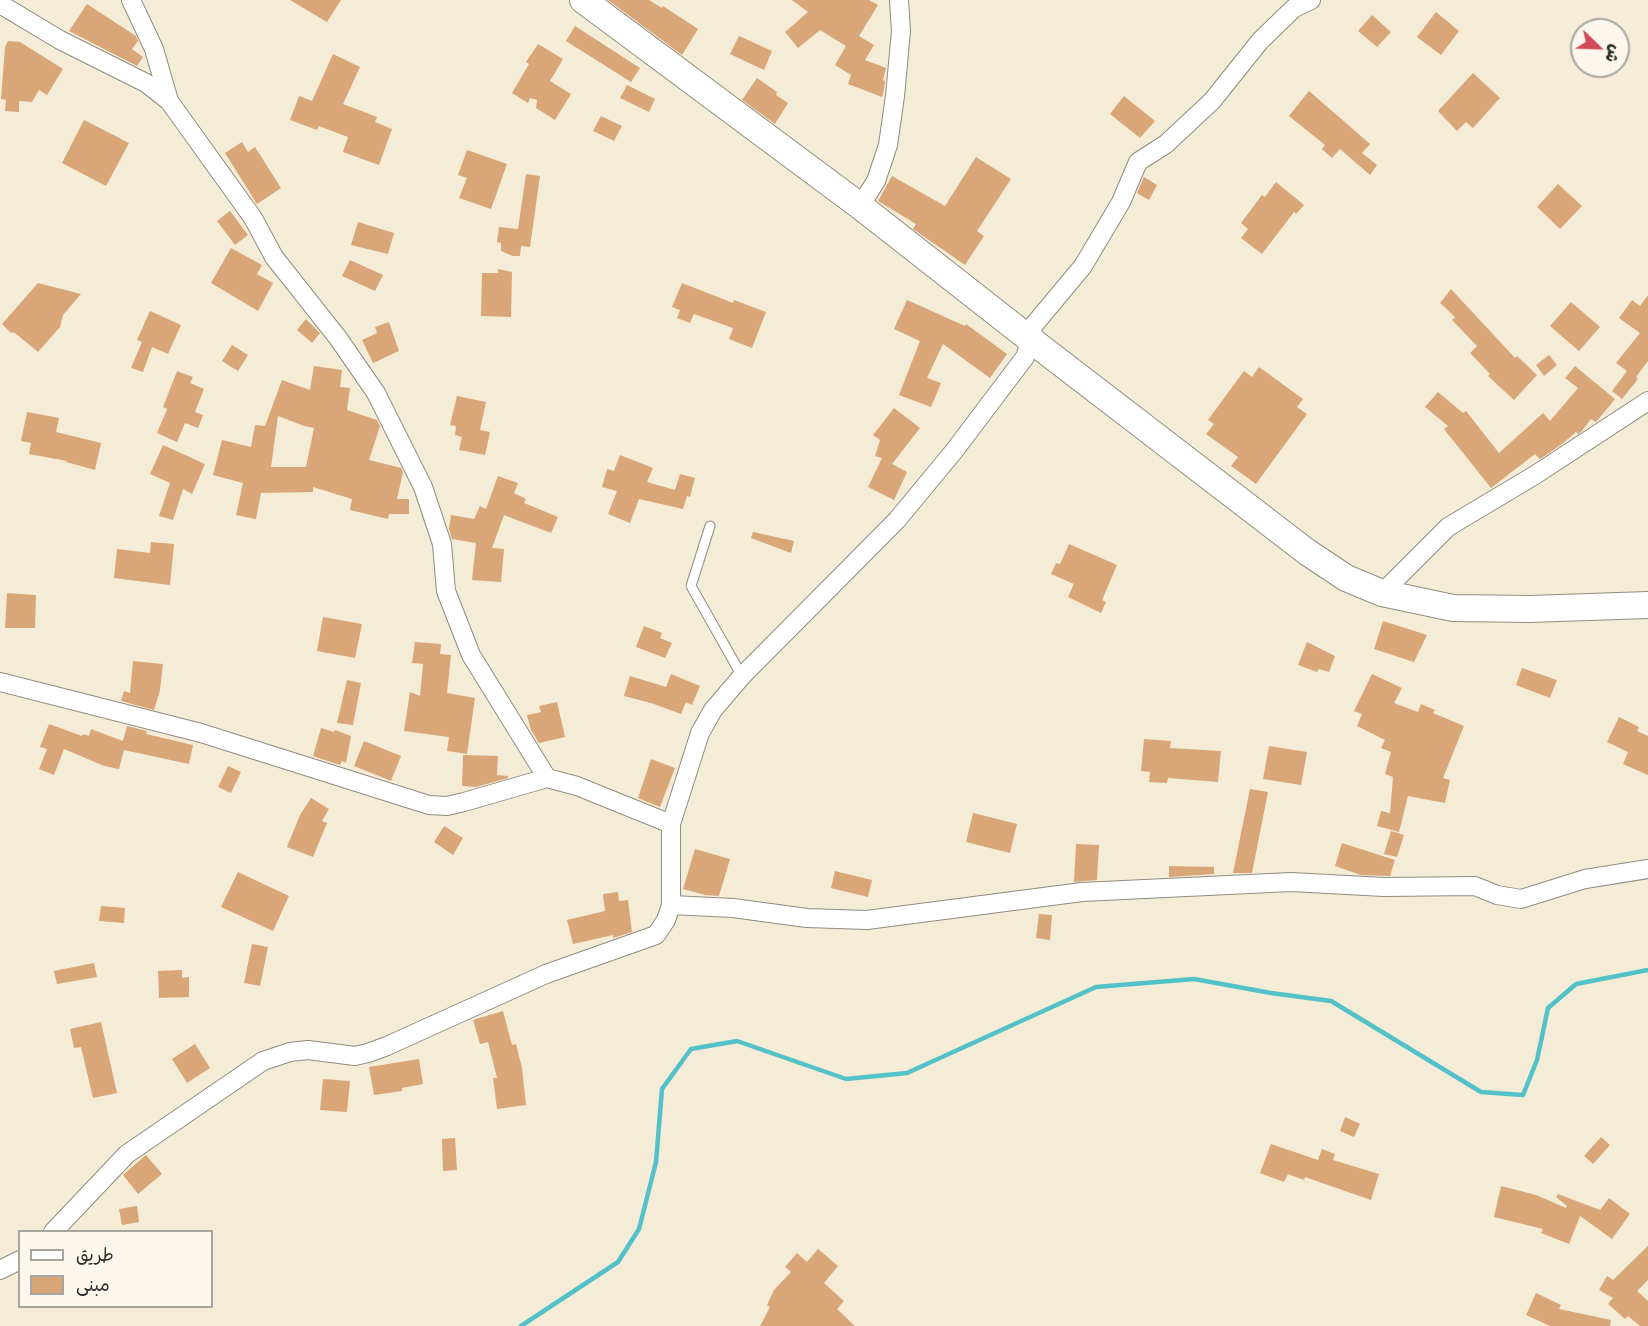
<!DOCTYPE html>
<meta charset="utf-8">
<style>
body{margin:0}
#map{position:relative;width:1648px;height:1326px;overflow:hidden;background:#f4ecd7;font-family:"Playpen Sans","Playpen Sans Arabic",sans-serif}
canvas{display:block}
.legend{position:absolute;left:18px;top:1230px;width:195px;height:78px;box-sizing:border-box;background:#fbf7ec;border:2px solid #a8a59f;margin:0;padding:8px 10px;list-style:none;font-size:18px;color:#2b2b2b}
.legend li{display:flex;align-items:center;gap:12px;height:30px}
.legend b{width:30px;border:2px solid #a8a59f}
.north{position:absolute;left:1570px;top:18px;width:60px;height:60px;box-sizing:border-box;background:#fbf7ec;border:2px solid #a8a59f;border-radius:50%;rotate:113deg;font-size:16px;font-weight:700;line-height:24px;text-align:center;color:#2b2b2b}
.north::after{content:'';display:block;margin:auto;width:21px;height:27px;background:#d1495b;clip-path:polygon(50% 0,100% 100%,50% 72%,0 100%)}
</style>
<div id="map">
<canvas width="1648" height="1326"></canvas>
<ul class="legend">
<li><b style="height:8px;background:#fff"></b>طريق</li>
<li><b style="height:16px;background:#d9a678"></b>مبنى</li>
</ul>
<div class="north">ش</div>
</div>
<script>
const ctx = document.querySelector('canvas').getContext('2d');
ctx.lineJoin = 'round';
const shape = rows => new Path2D(rows.map(r => 'M' + r).join(''));
function strokePath(path, color, width, dash) { ctx.strokeStyle = color; ctx.lineWidth = width; ctx.lineCap = dash ? 'butt' : 'round'; ctx.setLineDash(dash || []); ctx.stroke(path); }
function fill(path, color) { ctx.fillStyle = color; ctx.fill(path, 'evenodd'); }
strokePath(shape([
 [521,1326,618,1262,639,1229,656,1162,662,1089,691,1049,737,1041,846,1079,907,1073,1096,987,1194,979,1271,993,1331,1001,1481,1092,1523,1095,1537,1060,1548,1008,1576,984,1648,970]
]), '#53c1c8', 4.5);
fill(shape([
 [290,0,341,0,327,22],
 [608,0,649,0,662,8,663,6,698,29,682,55],
 [792,0,869,0,878,5,859,36,874,45,865,60,886,68,883,80,885,81,884,89,882,97,848,84,851,75,835,65,846,46,820,30,798,48,785,32,808,12],
 [87,4,136,36,138,41,132,49,143,57,137,66,69,31],
 [1436,12,1459,31,1441,55,1417,37],
 [1372,15,1391,32,1377,47,1358,31],
 [575,26,640,68,631,82,566,41],
 [739,36,772,51,764,70,730,54],
 [8,41,20,42,63,69,47,95,39,90,32,102,19,101,19,112,5,111,6,100,1,99,5,47],
 [538,44,563,59,550,81,571,94,555,120,536,108,537,100,530,98,528,103,512,93,529,64,526,62],
 [333,54,360,67,343,104,377,117,375,122,392,129,379,165,343,152,348,137,319,126,317,130,290,120,299,96,312,101],
 [1473,73,1500,98,1473,128,1466,122,1457,131,1438,111],
 [757,78,777,92,776,95,788,103,775,124,742,100],
 [627,85,655,99,649,112,620,98],
 [1309,91,1370,144,1362,153,1377,165,1370,175,1340,149,1332,158,1322,149,1325,145,1289,116],
 [1124,96,1155,121,1140,138,1110,114],
 [601,116,622,126,614,141,593,131],
 [84,120,129,143,106,186,62,163],
 [242,142,248,152,255,147,281,188,257,204,225,153],
 [467,150,507,164,491,209,459,198,467,178,458,175],
 [976,157,1011,179,977,231,984,236,965,265,913,229,916,224,878,201,892,176,945,206],
 [526,174,540,176,530,247,521,246,520,256,513,256,501,251,501,243,497,242,499,227,518,229],
 [1144,177,1157,185,1149,200,1137,193],
 [1276,182,1304,205,1296,214,1294,212,1262,254,1241,238,1248,229,1241,223,1262,195,1265,197],
 [1558,184,1582,206,1560,229,1537,207],
 [230,211,248,235,235,245,217,221],
 [358,222,394,233,388,254,351,245],
 [231,248,262,265,257,274,273,283,258,311,211,283],
 [350,260,383,275,375,291,342,276],
 [498,269,512,272,511,317,481,316,482,273,498,273],
 [38,283,81,294,63,315,60,327,38,352,15,333,10,332,2,324],
 [682,283,733,303,734,300,766,312,752,348,729,339,733,328,694,314,690,323,677,318,680,310,672,307],
 [1451,289,1515,358,1517,356,1537,375,1514,400,1488,376,1490,374,1470,353,1477,346,1452,320,1455,317,1440,303],
 [1648,295,1648,361,1636,377,1638,379,1622,399,1612,391,1627,371,1616,363,1640,333,1619,318,1632,300,1640,306],
 [907,300,965,326,966,324,1007,354,990,378,943,344,927,378,941,383,931,407,899,395,920,341,894,329],
 [1571,302,1600,327,1579,351,1550,326],
 [150,311,181,325,168,354,152,347,143,372,131,368,142,342,137,340],
 [306,319,320,333,312,343,297,330],
 [389,322,399,351,373,363,362,340,377,333,375,327],
 [232,345,248,355,238,371,222,361],
 [1549,355,1557,365,1544,376,1536,365],
 [314,366,342,370,340,387,350,388,347,410,377,420,380,426,369,460,401,468,403,472,397,499,409,499,409,514,389,514,388,519,350,510,352,499,313,487,313,492,261,493,256,519,236,515,243,483,213,475,222,440,251,447,255,425,265,426,282,380,310,390],
 [278,416,304,426,314,428,306,467,271,467],
 [1575,366,1615,399,1596,422,1591,419,1581,432,1578,434,1576,432,1562,444,1540,459,1535,454,1491,488,1444,429,1448,426,1425,407,1438,392,1463,413,1466,411,1499,453,1543,413,1550,421,1578,388,1565,378],
 [1259,367,1303,399,1297,407,1307,414,1256,484,1231,466,1238,457,1206,434,1214,424,1208,420,1244,371,1252,377],
 [177,371,193,377,190,383,204,389,195,412,203,415,198,428,185,423,177,442,157,433,167,409,163,407],
 [457,396,486,402,480,430,490,432,485,455,459,450,462,437,455,435,456,426,450,425],
 [894,408,920,428,892,464,907,472,894,500,868,487,882,458,875,456,880,440,873,435],
 [27,412,59,418,56,432,101,443,95,470,66,462,67,461,29,454,31,443,21,441],
 [163,445,205,464,192,494,183,489,173,520,159,516,170,483,150,474],
 [620,455,653,468,647,482,675,490,680,474,695,478,690,497,687,496,683,509,639,499,630,523,608,514,617,491,602,487,607,469,614,471],
 [498,476,518,483,514,493,526,499,524,503,558,517,551,533,504,515,492,548,504,549,501,582,472,580,476,543,452,539,449,529,451,515,474,519,480,506,486,509],
 [753,532,794,541,791,553,751,538],
 [151,542,174,544,170,585,114,578,117,549,150,553],
 [1069,544,1117,565,1102,600,1106,602,1101,613,1068,597,1074,584,1051,574,1056,563,1060,564],
 [7,593,36,595,35,628,5,628],
 [323,617,362,624,355,658,317,651],
 [1383,621,1427,635,1414,662,1374,649],
 [644,626,662,633,660,638,672,643,665,658,636,647],
 [415,642,441,644,440,654,451,655,447,693,475,698,467,754,447,751,449,737,404,731,410,692,420,696,423,664,412,663],
 [1307,642,1335,656,1329,672,1319,669,1317,672,1298,665],
 [133,661,163,664,160,690,154,710,121,701,124,691,130,693],
 [1522,668,1557,680,1550,698,1516,685],
 [671,674,700,686,692,705,686,702,681,714,651,703,624,696,630,676,666,687],
 [1372,674,1402,688,1394,703,1418,712,1421,704,1435,710,1433,713,1464,726,1443,778,1450,780,1445,803,1408,796,1399,832,1377,826,1381,811,1390,813,1393,777,1385,774,1391,752,1381,748,1385,740,1357,726,1362,714,1354,711],
 [347,680,361,683,353,725,337,723],
 [557,702,565,737,539,743,531,730,527,715,541,712,539,706],
 [1619,717,1639,727,1637,731,1648,736,1648,775,1623,764,1628,752,1607,742],
 [49,724,82,736,83,734,89,736,91,729,123,741,127,726,147,731,146,734,193,745,189,764,124,750,119,769,104,766,64,749,54,775,39,769,47,749,40,747],
 [321,728,334,732,335,730,351,736,346,763,342,761,340,765,313,756],
 [1144,739,1171,741,1170,748,1221,751,1218,782,1168,778,1167,783,1149,782,1150,772,1141,771],
 [364,741,401,756,391,781,354,766],
 [1269,746,1307,752,1301,785,1263,779],
 [463,755,498,756,497,775,508,776,508,778,476,787,462,786],
 [651,759,675,768,660,807,638,798],
 [228,766,241,772,231,793,218,787],
 [1250,789,1268,792,1252,873,1233,873],
 [311,798,329,809,322,821,327,823,313,857,287,847,300,815],
 [973,813,1017,824,1010,853,966,842],
 [444,826,463,838,453,855,434,842],
 [1391,831,1404,835,1397,857,1384,854],
 [1342,843,1395,860,1390,876,1361,875,1335,866],
 [1076,844,1099,845,1097,880,1074,882],
 [695,849,730,859,719,896,705,895,683,889],
 [1169,866,1214,867,1214,874,1169,877],
 [835,871,872,880,868,897,831,888],
 [238,872,289,896,273,931,221,907],
 [618,892,619,901,628,900,632,932,613,938,613,935,573,944,567,920,605,911,603,894],
 [101,906,125,908,124,923,99,921],
 [1039,914,1052,915,1050,940,1036,938],
 [252,944,268,947,260,986,244,983],
 [94,963,97,977,57,984,54,971],
 [182,970,182,978,189,977,189,997,159,998,158,971],
 [503,1011,512,1045,516,1044,522,1068,526,1105,497,1109,493,1078,497,1078,488,1042,480,1044,473,1020],
 [101,1022,117,1093,93,1098,81,1047,74,1048,70,1029],
 [195,1044,210,1068,187,1083,172,1059],
 [419,1059,423,1084,402,1088,402,1091,374,1095,369,1067],
 [323,1079,350,1081,347,1112,320,1110],
 [1345,1117,1360,1124,1354,1137,1340,1131],
 [1601,1137,1610,1145,1593,1164,1584,1156],
 [455,1138,457,1170,443,1171,442,1139],
 [1271,1144,1318,1160,1322,1149,1335,1154,1333,1160,1379,1174,1371,1200,1305,1177,1304,1180,1288,1174,1284,1182,1260,1173],
 [146,1155,162,1174,138,1194,123,1175],
 [1501,1186,1536,1195,1566,1208,1567,1206,1556,1197,1558,1194,1600,1210,1609,1198,1630,1214,1612,1239,1580,1216,1569,1244,1541,1233,1543,1229,1494,1217],
 [137,1206,139,1222,122,1225,119,1209],
 [1648,1246,1648,1280,1637,1291,1648,1301,1648,1326,1640,1326,1628,1316,1625,1319,1608,1304,1613,1298,1599,1290,1607,1276,1613,1280],
 [818,1249,838,1266,824,1283,844,1301,837,1309,855,1326,760,1326,770,1307,767,1305,774,1290,791,1272,785,1267,797,1253,807,1262],
 [1536,1293,1561,1305,1559,1309,1611,1320,1610,1326,1550,1326,1526,1315]
]), '#d9a678');
const lane = shape([
 [710,526,691,586,742,676]
]);
const street = shape([
 [131,0,154,49,169,101],
 [0,4,60,40,146,83,169,101,253,218,274,257,338,338,376,393,423,487,442,544,446,591,471,655,547,778],
 [860,206,876,181,888,145,895,96,901,31,899,0],
 [1382,593,1448,527,1535,475,1648,401],
 [0,682,201,733,429,805,447,806,464,802,547,778,577,786,671,824,671,905],
 [671,824,700,733,713,710,742,676,897,520,954,451,1025,357,1031,340,1033,326,1083,266,1121,202,1138,162,1166,144,1212,101,1260,41,1294,8,1311,0],
 [53,1232,127,1154,263,1061,290,1052,308,1050,355,1056,368,1053,387,1046,546,974,656,935,666,920,671,905,733,908,807,918,867,920,1082,892,1291,882,1384,887,1475,886,1497,895,1521,899,1585,879,1648,869],
 [0,1270,20,1260]
]);
const secondary = shape([
 [583,0,860,206,1031,340,1307,552,1346,578,1382,593,1453,608,1530,609,1648,605]
]);
strokePath(lane, '#908c81', 11);
strokePath(street, '#908c81', 20);
strokePath(secondary, '#908c81', 28);
strokePath(lane, '#fff', 9);
strokePath(street, '#fff', 18);
strokePath(secondary, '#fff', 26);
</script>
